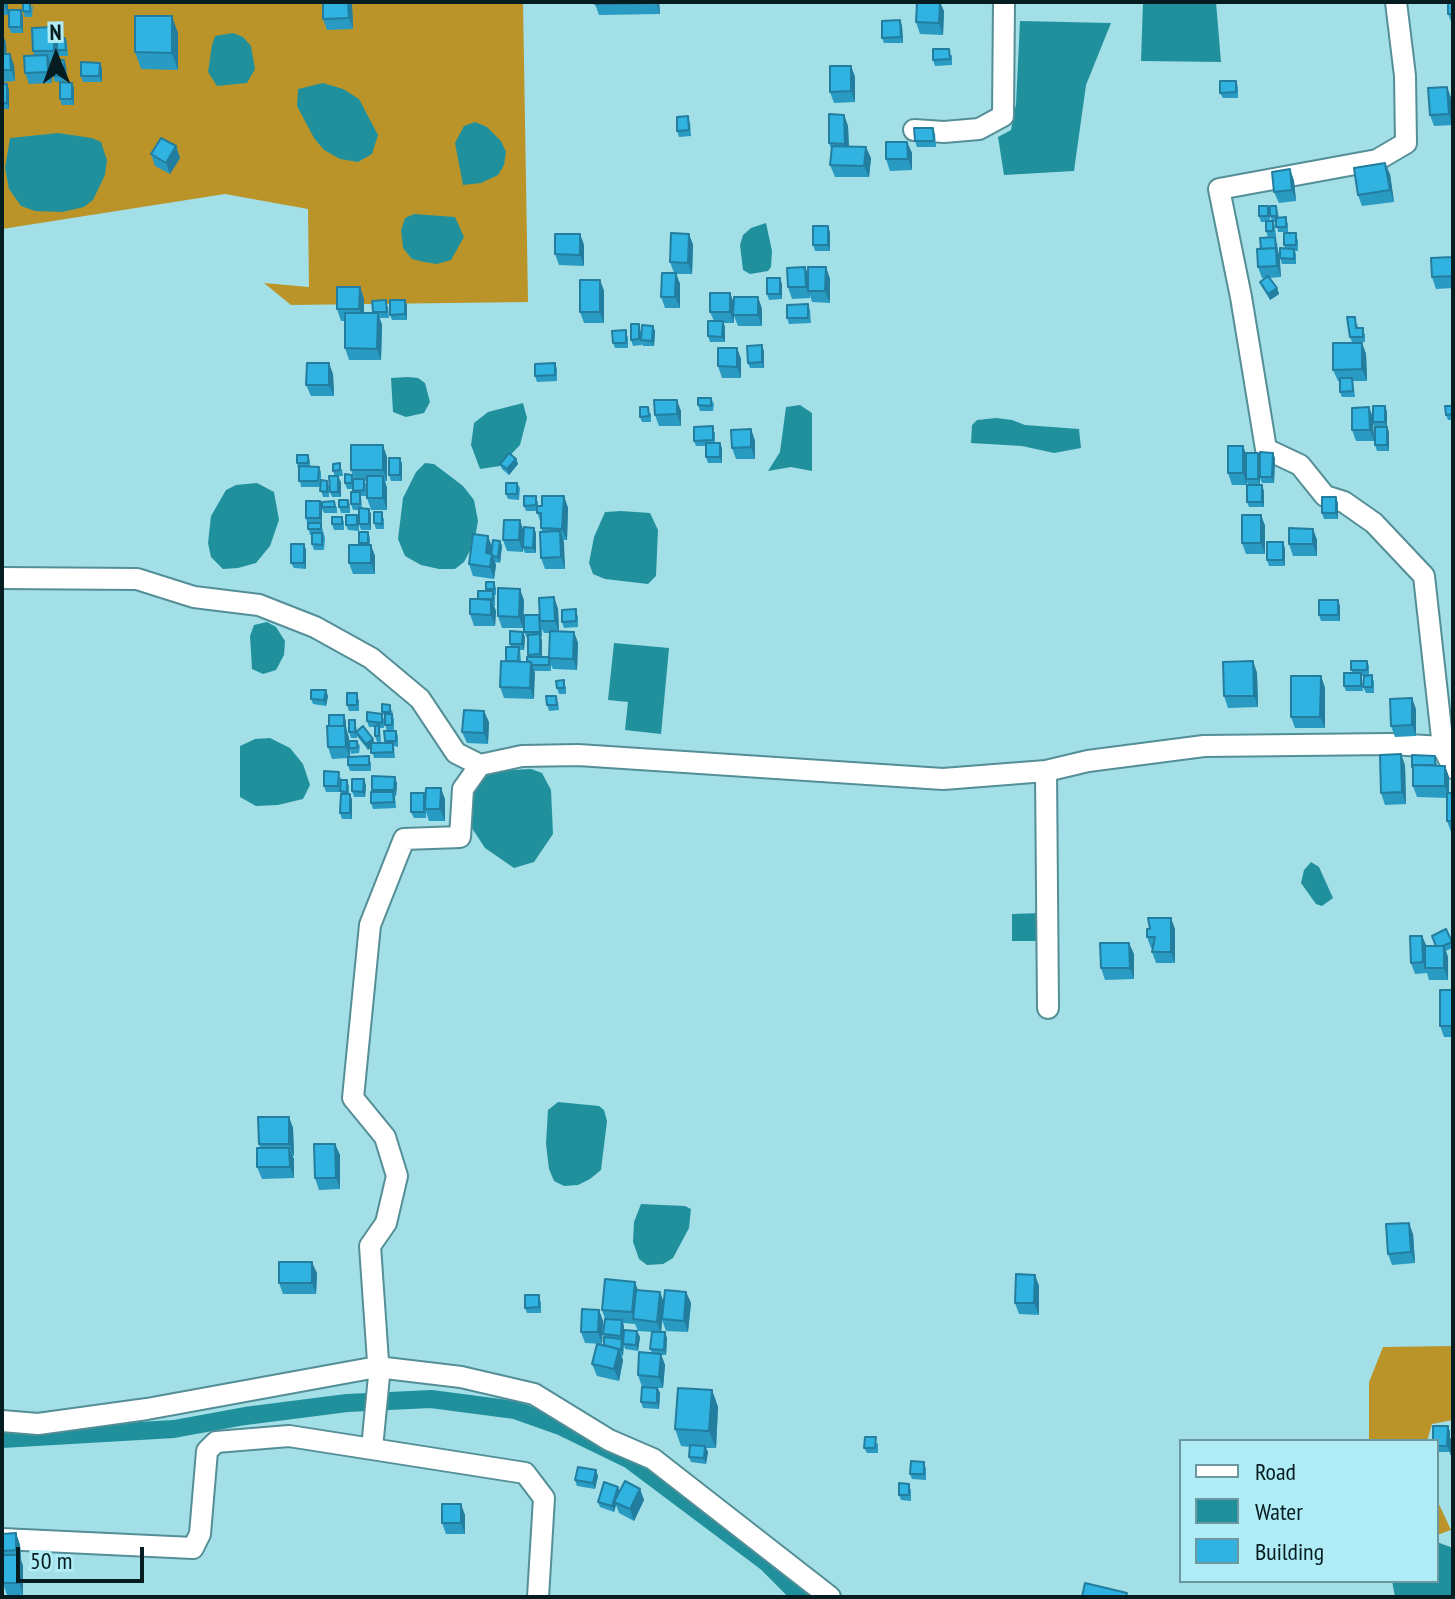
<!DOCTYPE html>
<style>
body{margin:0}
#map{position:relative;width:1455px;height:1599px;overflow:hidden;background:#a3dfe7;font-family:"PT Sans Narrow",sans-serif}
canvas{display:block}
.frame{position:absolute;inset:0;border:4px solid #051d20;pointer-events:none}
.legend{position:absolute;left:1179px;top:1439px;width:260px;height:144px;box-sizing:border-box;background:#b0ecf5;border:2px solid #6c99a0;margin:0;padding:10px 14px;list-style:none;font-size:24px;color:#051d20}
.legend li{display:flex;align-items:center;gap:16px;height:40px}
.legend b{width:40px;border:2px solid #6c99a0}
.north{position:absolute;left:16px;top:16px;width:80px;height:80px;-webkit-text-stroke:6px #b0ecf5;paint-order:stroke;rotate:359deg;font-size:22px;font-weight:700;line-height:32px;text-align:center;color:#051d20}
.north::after{content:'';display:block;margin:auto;width:28px;height:36px;background:#051d20;clip-path:polygon(50% 0,100% 100%,50% 72%,0 100%)}
.scale{position:absolute;left:16px;top:1547px;width:128px;height:36px;box-sizing:border-box;border:4px solid #051d20;border-top:0;padding-left:10px;font-size:24px;line-height:28px;white-space:nowrap;color:#051d20;-webkit-text-stroke:6px #b0ecf5;paint-order:stroke}
</style>
<div id="map">
<canvas width="1455" height="1599"></canvas>
<div class="frame"></div>
<ul class="legend">
<li><b style="height:10px;background:#fff"></b>Road</li>
<li><b style="height:22px;background:#21909d"></b>Water</li>
<li><b style="height:22px;background:#30b3e1"></b>Building</li>
</ul>
<div class="north">N</div>
<div class="scale">50 m</div>
</div>
<script>
const ctx = document.querySelector('canvas').getContext('2d');
ctx.lineJoin = 'round';
function fill(path, color) { ctx.fillStyle = color; ctx.fill(path, 'evenodd'); }
const shape = rows => new Path2D(rows.map(r => 'M' + r).join(''));
function strokePath(path, color, width, dash) { ctx.strokeStyle = color; ctx.lineWidth = width; ctx.lineCap = dash ? 'butt' : 'round'; ctx.setLineDash(dash || []); ctx.stroke(path); }
fill(shape([
 [2,2,523,2,528,302,291,305,264,283,309,287,308,209,225,194,2,229],
 [1453,1346,1453,1420,1432,1424,1427,1441,1369,1441,1369,1382,1383,1347],
 [1437,1500,1451,1530,1437,1535]
]), '#bb9429');
fill(shape([
 [1143,2,1216,2,1221,62,1141,61],
 [1020,21,1111,23,1086,85,1074,171,1004,175,998,137,1011,130,1016,104],
 [233,33,243,37,251,46,255,69,247,83,217,86,208,72,212,45,215,36],
 [323,83,343,89,359,99,378,135,372,154,358,162,340,159,324,150,314,138,297,106,298,89],
 [475,122,487,127,501,141,506,152,504,165,498,175,481,183,463,185,455,143,464,126],
 [58,133,92,138,101,142,107,160,105,175,93,200,84,207,62,212,35,211,21,206,9,189,5,168,10,138],
 [414,214,455,217,464,237,451,260,437,264,424,262,412,259,403,248,401,230,405,218],
 [766,223,772,251,771,267,768,271,750,274,743,270,740,245,743,235,751,228],
 [408,377,418,378,425,383,430,402,424,413,406,417,393,412,391,378],
 [523,403,527,418,520,445,500,466,480,469,471,445,474,423,488,412],
 [800,405,812,413,812,471,791,467,768,471,780,452,786,407],
 [996,418,1012,420,1025,425,1079,429,1081,448,1054,453,1022,446,971,443,972,425,977,420],
 [425,463,434,464,446,473,463,486,474,500,478,521,474,543,464,562,455,569,439,569,421,565,405,556,398,539,403,498,416,472],
 [257,483,274,492,279,520,270,546,256,563,238,568,223,569,211,557,208,543,211,516,226,490,236,485],
 [621,511,650,513,658,530,656,576,648,584,605,579,593,574,589,563,594,537,605,512],
 [267,622,276,627,285,641,284,655,276,670,263,674,252,669,250,636,254,625],
 [614,643,669,648,661,734,625,730,628,702,608,700],
 [270,738,290,748,303,764,310,785,303,799,278,805,256,806,240,797,240,746,255,739],
 [531,769,542,773,551,790,553,834,534,862,514,868,485,848,468,822,471,794,479,772],
 [1311,862,1319,867,1333,898,1322,906,1316,904,1301,883,1304,870],
 [1042,913,1042,941,1012,941,1012,914],
 [558,1102,599,1106,604,1110,607,1121,601,1170,590,1179,578,1185,564,1186,554,1181,549,1169,546,1144,548,1110],
 [641,1204,685,1206,691,1209,689,1228,673,1258,663,1264,647,1265,639,1259,633,1242,634,1222],
 [1437,1542,1453,1548,1453,1597,1395,1597,1392,1581,1437,1581]
]), '#21909d');
strokePath(shape([
 [2,1439,174,1429,245,1416,347,1403,431,1399,515,1410,560,1426,630,1460,766,1562,801,1597]
]), '#21909d', 18);
const minor = shape([
 [1396,2,1405,76,1406,143,1377,160,1219,189,1241,297,1266,449,1300,465,1325,496,1344,502,1374,523,1424,576,1443,747,1453,747],
 [914,130,944,132,979,129,1003,116,1004,2],
 [2,578,137,579,194,597,259,605,315,627,371,658,420,699,456,753,480,765,522,756,578,755,943,779,1046,771,1088,761,1204,746,1390,744,1443,747,1453,768],
 [1046,771,1048,1008],
 [2,1421,38,1424,147,1409,377,1367,461,1377,534,1394,609,1440,653,1459,830,1597],
 [372,1448,379,1376,370,1246,386,1223,397,1176,385,1137,353,1098,370,925,404,839,460,837,463,789,480,765],
 [2,1539,193,1548,200,1534,207,1451,216,1442,289,1436,525,1473,544,1498,538,1597]
]);
strokePath(minor, '#548e96', 24);
strokePath(minor, '#fff', 20);
fill(shape([
 [2,2,8,2,8,15,2,15],
 [659,2,660,14,599,15,595,4],
 [1453,2,1453,26,1448,14],
 [352,4,353,29,327,30,323,19],
 [33,6,32,17,25,17,23,11],
 [21,10,23,16,23,33,11,33,9,27],
 [944,11,943,35,920,34,916,22],
 [900,20,902,26,903,43,884,43,882,38],
 [2,32,6,43,6,54,14,65,15,81,2,82],
 [178,33,178,70,141,69,135,52],
 [57,38,65,38,67,43,68,56,59,56,58,53,58,60,66,66,67,81,55,82,53,76,52,62,50,62,52,66,52,83,29,84,25,73,35,56,33,51],
 [952,55,952,65,935,66,933,60],
 [851,66,855,77,855,102,834,103,830,92],
 [102,68,102,82,83,82,81,76],
 [1236,81,1238,87,1238,98,1223,98,1220,93],
 [72,83,74,88,74,105,62,105,60,99],
 [2,84,9,90,9,109,2,109],
 [1447,87,1451,98,1453,125,1434,126,1430,115],
 [844,115,848,126,849,146,871,158,869,177,835,177,830,165,832,151,829,143],
 [690,122,691,136,679,137,677,131],
 [935,133,936,147,917,147,915,141],
 [907,142,912,153,912,170,890,171,886,159],
 [176,146,180,158,170,174,155,166,151,154],
 [1290,169,1294,181,1296,201,1279,203,1274,192],
 [1390,174,1394,202,1362,206,1358,195],
 [1276,206,1279,217,1288,223,1288,232,1278,232,1276,222,1274,222,1275,227,1276,236,1268,237,1266,231,1266,222,1261,222,1259,216,1270,211,1270,221,1272,221,1270,216],
 [830,232,830,251,815,251,813,245],
 [580,234,584,245,584,266,559,265,555,254],
 [689,234,693,245,692,274,676,274,680,284,680,308,665,308,661,297,674,273,670,262],
 [1298,239,1298,251,1295,251,1296,254,1296,264,1282,264,1280,258,1285,248,1284,245],
 [1277,243,1281,277,1269,278,1277,288,1279,294,1270,300,1262,287,1260,282,1265,278,1262,278,1258,267,1261,249],
 [1453,259,1453,288,1436,289,1432,277],
 [826,267,830,279,830,303,812,302,810,295,810,298,792,299,788,287],
 [600,280,604,291,604,323,584,323,580,312],
 [782,284,782,299,769,300,767,294],
 [360,287,364,299,364,313,373,313,388,306,389,318,379,318,382,325,381,360,349,360,345,348,345,321,341,321,337,309],
 [730,293,734,304,758,297,762,309,762,326,738,326,734,316,734,323,723,323,725,327,725,342,710,342,708,336,714,321,710,312],
 [405,300,407,305,407,320,392,320,390,315],
 [808,304,810,310,811,323,789,324,787,318],
 [1357,323,1358,328,1365,334,1365,342,1352,342,1350,337],
 [641,330,655,331,654,346,643,346,641,342,642,345,633,346,631,340],
 [628,336,628,348,615,348,613,343],
 [1362,343,1366,354,1367,381,1353,381,1355,397,1342,397,1340,392,1340,381,1338,381,1333,370],
 [737,348,741,359,741,378,722,378,718,366],
 [764,351,764,368,750,368,748,363],
 [555,363,557,369,557,381,537,382,535,376],
 [333,374,334,396,311,396,306,385],
 [711,398,714,404,713,411,700,411,698,405],
 [1385,406,1387,412,1387,427,1389,432,1389,451,1377,451,1375,445,1375,428,1373,424,1374,441,1356,441,1352,430,1369,407,1373,417],
 [1453,406,1453,420,1448,420,1446,415],
 [681,411,681,426,659,426,655,415],
 [651,413,651,422,642,422,640,417],
 [751,429,755,441,755,459,736,459,732,448],
 [715,432,715,443,722,448,722,463,708,463,706,457,706,446,696,446,694,441],
 [1243,446,1246,454,1258,453,1260,458,1275,458,1274,483,1262,483,1260,478,1260,484,1248,484,1247,482,1247,485,1232,485,1228,473],
 [308,455,310,461,310,467,319,467,321,472,321,480,327,481,329,486,329,497,323,497,320,487,301,487,297,463],
 [387,457,387,481,385,481,387,488,387,510,371,510,367,498,367,481,365,481,366,485,366,496,361,496,362,508,369,509,371,514,371,530,361,530,359,524,359,510,353,510,351,504,354,492,353,489,347,489,345,483,354,479,351,470],
 [400,458,402,464,402,481,391,481,389,475],
 [516,459,518,464,509,475,502,469,500,464],
 [342,469,343,476,335,476,333,471],
 [341,482,341,497,332,497,330,492],
 [517,483,520,488,519,500,508,499,506,494],
 [1264,491,1264,507,1249,507,1247,502],
 [564,496,568,508,567,540,563,540,565,569,545,569,541,558,542,532,541,524,537,511,526,511,524,506,538,501,538,506,542,506],
 [348,500,350,505,350,513,341,513,339,507],
 [1338,503,1338,519,1324,519,1322,513],
 [322,505,337,507,337,513,324,513,322,509,321,524,325,538,324,550,314,550,312,544,312,535,310,535,306,518],
 [357,515,359,521,359,531,348,530,346,525],
 [1261,515,1265,526,1265,554,1246,554,1242,543],
 [342,517,344,522,344,530,334,530,332,524],
 [384,518,384,529,376,529,374,523],
 [1313,529,1317,540,1317,556,1293,556,1289,544],
 [524,531,536,533,536,553,525,553,523,548,523,552,507,551,503,540],
 [368,532,370,538,370,545,375,556,375,574,353,574,349,563,360,545,359,543],
 [488,536,492,547,500,541,502,546,500,563,495,562,496,565,494,579,473,576,469,564],
 [304,544,306,550,306,569,294,568,291,563],
 [1285,548,1285,566,1269,566,1267,560],
 [494,582,496,588,496,595,495,595,495,606,494,606,496,611,495,626,474,626,470,614,487,591,486,589],
 [554,597,558,609,559,631,574,632,578,643,577,670,553,669,551,665,551,671,534,671,534,699,504,698,500,687,506,661,511,647,510,644,525,637,524,650,520,650,521,661,527,661,529,657,528,638,527,638,524,632],
 [542,629,544,633,550,633,549,657,542,657,541,637,542,637],
 [524,600,523,628,502,628,498,616],
 [1338,600,1340,606,1340,621,1321,621,1319,615],
 [578,615,578,627,564,628,562,622],
 [1253,661,1257,673,1258,707,1228,708,1224,696],
 [1367,661,1369,666,1369,675,1374,681,1374,693,1366,693,1363,687,1364,676,1361,676,1363,691,1346,691,1344,686,1353,673,1351,670],
 [1321,676,1325,688,1325,728,1295,728,1291,717],
 [566,686,566,694,559,694,557,688],
 [328,696,326,706,313,704,311,699],
 [359,699,359,711,349,711,347,705],
 [558,702,559,710,549,711,547,705],
 [1416,709,1416,736,1395,737,1391,726],
 [392,710,394,720,394,731,396,731,398,736,398,747,394,746,395,758,374,758,371,747,368,750,357,736,357,738,351,738,349,732,355,720,357,731,373,739,374,743,385,743,385,741,387,731,385,725,385,718,382,712],
 [382,714,384,719,384,728,380,728,381,742,377,742,375,736,375,727,369,727,367,721],
 [344,715,349,741,357,741,360,746,359,753,351,754,350,749,350,757,371,762,371,771,350,771,348,765,348,758,332,759,328,747,329,726],
 [489,722,488,744,467,743,462,732],
 [1435,756,1437,765,1445,766,1449,777,1449,793,1453,793,1453,832,1451,832,1447,821,1447,798,1417,797,1413,786,1412,767],
 [1405,765,1406,804,1385,805,1381,793],
 [341,777,341,780,349,785,349,794,350,794,352,800,352,819,342,819,340,813,341,783,340,792,326,792,324,786],
 [397,783,396,796,395,796,396,808,373,809,371,803,372,790],
 [366,785,365,797,354,797,352,791],
 [424,793,425,796,445,799,445,821,429,821,426,812,426,818,414,818,411,812],
 [1175,929,1175,963,1156,963,1152,952,1153,948,1151,948,1147,937],
 [1446,929,1453,944,1453,976,1452,948,1446,951,1448,957,1448,980,1429,980,1427,973,1415,974,1411,963,1422,936,1426,946,1436,946],
 [1134,954,1134,979,1105,980,1101,968],
 [1453,990,1453,1037,1444,1037,1440,1026],
 [289,1117,293,1128,294,1156,292,1156,294,1159,294,1178,262,1179,257,1167,260,1148,259,1144],
 [335,1144,340,1155,340,1189,319,1190,315,1178],
 [1413,1234,1415,1263,1392,1265,1388,1254],
 [317,1273,316,1294,283,1294,279,1283],
 [1035,1275,1039,1286,1039,1315,1019,1314,1015,1303],
 [638,1290,660,1292,664,1303,686,1292,691,1303,688,1332,666,1331,662,1320,661,1332,667,1338,666,1355,661,1355,665,1365,663,1388,658,1388,660,1393,659,1409,643,1408,641,1402,642,1387,638,1375,652,1353,650,1349,652,1332,638,1331,635,1324,623,1323,624,1326,623,1342,637,1331,640,1337,638,1351,625,1349,624,1345,623,1356,621,1355,623,1360,619,1381,597,1376,592,1364,604,1345,604,1337,603,1334,605,1319,602,1310],
 [541,1301,541,1313,527,1313,525,1308],
 [599,1310,603,1321,602,1344,585,1343,581,1332],
 [712,1390,718,1407,716,1448,706,1448,708,1452,706,1464,691,1462,689,1457,690,1447,681,1446,675,1429],
 [1448,1426,1450,1432,1450,1452,1437,1452,1437,1441],
 [878,1443,878,1453,867,1453,864,1448],
 [926,1467,926,1480,912,1479,910,1474],
 [598,1476,595,1489,577,1486,575,1480],
 [640,1489,644,1500,634,1521,619,1513,616,1505,614,1512,600,1507,598,1502,619,1492],
 [911,1489,911,1501,901,1500,899,1495],
 [465,1515,465,1534,446,1534,442,1523],
 [16,1533,20,1545,21,1560,23,1566,23,1595,7,1595,3,1583,2,1534]
]), '#299ac2');
fill(shape([
 [4,2,8,2,8,15,4,4],
 [348,2,351,2,352,4,353,29,349,18],
 [656,2,659,2,660,14],
 [940,2,944,11,943,35,939,23],
 [21,10,23,16,23,33,21,27],
 [172,16,178,33,178,70,172,53],
 [900,20,902,26,903,43,901,37],
 [54,27,58,39,59,62,54,51],
 [2,32,6,43,7,62,2,51],
 [10,54,14,65,15,81,11,70],
 [47,55,52,66,52,83,48,72],
 [64,60,66,66,67,81,65,76],
 [100,63,102,68,102,82,99,76],
 [851,66,855,77,855,102,851,91],
 [72,83,74,88,74,105,72,99],
 [7,84,9,90,9,109,7,103],
 [1447,87,1451,98,1453,125,1449,114],
 [844,115,848,126,849,155,845,144],
 [907,142,912,153,912,170,908,159],
 [176,146,180,158,170,174,166,163],
 [866,147,871,158,869,177,864,166],
 [1385,163,1390,174,1394,202,1390,190],
 [1290,169,1294,181,1296,201,1292,190],
 [828,226,830,232,830,251,828,245],
 [580,234,584,245,584,266,580,255],
 [689,234,693,245,692,274,688,263],
 [1275,237,1280,260,1281,277,1277,266],
 [805,267,810,279,808,291,810,298,806,287],
 [826,267,830,279,830,303,825,291],
 [676,273,680,284,680,308,675,297],
 [780,278,782,284,782,299,780,294],
 [600,280,604,291,604,323,600,312],
 [360,287,364,299,364,321,359,309],
 [1277,288,1279,294,1270,300,1268,294],
 [730,293,734,304,734,323,730,312],
 [758,297,762,309,762,326,758,315],
 [405,300,407,305,407,320,405,314],
 [378,313,382,325,381,360,377,349],
 [723,321,725,327,725,342,722,337],
 [653,326,655,331,654,346,652,341],
 [1362,343,1366,354,1367,381,1362,369],
 [762,345,764,351,764,368,762,362],
 [737,348,741,359,741,378,737,367],
 [329,363,333,374,334,396,329,385],
 [677,400,681,411,681,426,677,414],
 [1385,406,1387,412,1387,428,1385,422],
 [1369,407,1373,419,1374,441,1370,430],
 [1387,427,1389,432,1389,451,1387,445],
 [751,429,755,441,755,459,751,447],
 [720,443,722,448,722,463,720,457],
 [383,445,387,457,387,481,383,470],
 [1243,446,1247,457,1246,479,1247,485,1243,473],
 [1258,453,1260,458,1260,484,1258,479],
 [1273,453,1275,458,1274,483,1272,477],
 [400,458,402,464,402,481,400,475],
 [516,459,518,464,509,475,507,469],
 [338,476,341,482,341,497,338,492],
 [383,476,387,488,387,510,383,498],
 [1262,485,1264,491,1264,507,1262,502],
 [564,496,568,508,567,540,562,529],
 [1336,497,1338,503,1338,519,1336,513],
 [320,501,322,507,322,524,320,518],
 [369,509,371,514,371,530,369,524],
 [1261,515,1265,526,1265,554,1261,543],
 [520,520,524,532,523,552,519,540],
 [534,528,536,533,536,553,533,548],
 [1313,529,1317,540,1317,556,1313,544],
 [560,531,564,542,565,569,561,557],
 [488,536,492,548,490,564,486,553],
 [500,541,502,546,500,563,498,557],
 [1283,542,1285,548,1285,566,1283,560],
 [304,544,306,550,306,569,304,563],
 [371,545,375,556,375,574,371,563],
 [492,554,496,565,494,579,490,567],
 [520,589,524,600,523,628,519,617],
 [554,597,558,609,559,632,555,621],
 [491,599,496,611,495,626,491,615],
 [1338,600,1340,606,1340,621,1338,615],
 [523,632,525,637,524,650,522,644],
 [574,632,578,643,577,670,573,659],
 [540,634,542,640,542,660,540,654],
 [1253,661,1257,673,1258,707,1254,696],
 [531,662,535,673,534,699,530,688],
 [1321,676,1325,688,1325,728,1320,717],
 [326,690,328,696,326,706,324,700],
 [1412,698,1416,709,1416,736,1412,725],
 [484,711,489,722,488,744,484,733],
 [344,715,346,721,346,729,349,737,350,758,346,747],
 [373,739,375,744,368,750,366,744],
 [1401,754,1405,765,1406,804,1402,792],
 [1445,766,1449,777,1449,798,1445,786],
 [395,777,397,783,396,796,394,790],
 [364,779,366,785,365,797,363,792],
 [441,788,445,799,445,821,440,809],
 [350,794,352,800,352,819,350,813],
 [1171,918,1175,929,1175,963,1171,952],
 [1422,936,1427,947,1426,968,1423,962],
 [1129,943,1134,954,1134,979,1130,968],
 [1444,946,1448,957,1448,980,1444,968],
 [289,1117,293,1128,294,1156,289,1144],
 [335,1144,340,1155,340,1189,336,1178],
 [289,1148,294,1159,294,1178,290,1167],
 [1409,1223,1413,1234,1415,1263,1411,1252],
 [312,1262,317,1273,316,1294,312,1283],
 [1035,1275,1039,1286,1039,1315,1034,1303],
 [635,1282,639,1293,635,1320,632,1312],
 [660,1292,664,1303,661,1333,657,1322],
 [686,1292,691,1303,688,1332,684,1321],
 [599,1310,603,1321,602,1344,598,1332],
 [622,1320,624,1326,623,1356,621,1350],
 [637,1331,640,1337,638,1351,636,1345],
 [665,1332,667,1338,666,1355,664,1350],
 [619,1349,623,1360,619,1381,614,1369],
 [661,1354,665,1365,663,1388,659,1377],
 [657,1388,660,1393,659,1409,657,1403],
 [712,1390,718,1407,716,1448,709,1431],
 [1448,1426,1450,1432,1450,1452,1447,1446],
 [705,1446,708,1452,706,1464,704,1458],
 [596,1470,598,1476,595,1489,593,1483],
 [618,1487,620,1493,614,1502,616,1505,614,1512,612,1506],
 [640,1489,644,1500,634,1521,630,1509],
 [461,1504,465,1515,465,1534,461,1523],
 [16,1533,20,1545,21,1560,23,1566,23,1595,19,1583,19,1556,16,1550]
]), '#227d9e');
const building = shape([
 [23,2,30,2,30,12,23,11,23,2],
 [323,2,348,2,349,18,323,19,323,2],
 [595,2,656,2,656,3,595,4,595,2],
 [917,2,940,2,939,23,916,22,917,2],
 [1448,2,1453,2,1453,14,1448,14,1448,2],
 [9,10,21,10,21,27,9,27,9,10],
 [135,16,172,16,172,53,135,52,135,16],
 [900,20,901,37,882,38,882,21,900,20],
 [54,27,54,51,33,51,32,28,54,27],
 [57,38,65,38,66,50,57,50,57,38],
 [933,49,949,49,950,59,933,60,933,49],
 [2,54,10,54,11,70,2,70,2,54],
 [47,55,48,72,25,73,24,56,47,55],
 [52,60,64,60,65,76,53,76,52,60],
 [81,62,100,63,99,76,81,76,81,62],
 [830,66,851,66,851,91,830,92,830,66],
 [1220,81,1236,81,1236,92,1220,93,1220,81],
 [60,82,72,83,72,99,60,99,60,82],
 [2,84,7,84,7,103,2,103,2,84],
 [1447,87,1449,114,1430,115,1428,88,1447,87],
 [829,114,844,115,845,144,829,143,829,114],
 [688,116,689,130,677,131,677,117,688,116],
 [914,128,933,128,934,141,915,141,914,128],
 [161,138,176,146,166,163,151,154,161,138],
 [886,142,907,142,908,159,886,159,886,142],
 [832,146,866,147,864,166,830,165,832,146],
 [1385,163,1390,190,1358,195,1354,168,1385,163],
 [1290,169,1292,190,1274,192,1272,172,1290,169],
 [1259,206,1268,206,1268,216,1259,216,1259,206],
 [1270,206,1276,206,1277,216,1270,216,1270,206],
 [1286,217,1286,227,1276,227,1276,218,1286,217],
 [1266,221,1273,221,1273,231,1266,231,1266,221],
 [813,226,828,226,828,245,813,245,813,226],
 [671,233,689,234,688,263,670,262,671,233],
 [1284,233,1296,233,1296,245,1284,245,1284,233],
 [555,234,580,234,580,255,555,254,555,234],
 [1275,237,1276,250,1276,248,1261,249,1260,238,1275,237],
 [1276,248,1277,266,1258,267,1257,249,1276,248],
 [1280,248,1294,249,1294,259,1280,258,1280,248],
 [1452,257,1453,276,1432,277,1431,258,1452,257],
 [805,267,806,287,788,287,787,268,805,267],
 [808,267,826,267,825,291,808,291,808,267],
 [662,273,676,273,675,297,661,297,662,273],
 [1268,276,1277,288,1268,294,1260,282,1268,276],
 [767,278,780,278,780,294,767,294,767,278],
 [580,280,600,280,600,312,580,312,580,280],
 [337,287,360,287,359,309,337,309,337,287],
 [710,293,730,293,730,312,710,312,710,293],
 [734,297,758,297,758,315,733,315,734,297],
 [386,300,387,312,373,312,372,301,386,300],
 [390,300,405,300,405,314,390,315,390,300],
 [808,304,808,318,787,318,787,305,808,304],
 [345,313,378,313,377,349,345,348,345,313],
 [1347,317,1355,317,1356,328,1363,328,1363,337,1350,337,1347,317],
 [708,321,723,321,722,337,708,336,708,321],
 [631,324,639,324,639,339,631,340,631,324],
 [642,325,653,326,652,341,641,340,642,325],
 [626,330,626,343,613,343,612,331,626,330],
 [1333,343,1362,343,1362,369,1333,370,1333,343],
 [762,345,762,362,748,363,747,346,762,345],
 [718,348,737,348,737,367,718,366,718,348],
 [307,363,329,363,329,385,306,385,307,363],
 [555,363,555,375,535,376,535,364,555,363],
 [1340,378,1352,378,1353,391,1340,392,1340,378],
 [698,398,711,398,711,406,698,405,698,398],
 [654,400,677,400,677,414,655,415,654,400],
 [1373,406,1385,406,1385,422,1373,422,1373,406],
 [1445,406,1453,406,1453,414,1446,415,1445,406],
 [640,407,648,407,649,416,640,417,640,407],
 [1369,407,1370,430,1352,430,1352,408,1369,407],
 [713,426,713,440,694,441,694,427,713,426],
 [1375,427,1387,427,1387,445,1375,445,1375,427],
 [751,429,751,447,732,448,731,430,751,429],
 [706,443,720,443,720,457,706,457,706,443],
 [351,445,383,445,383,470,351,470,351,445],
 [1228,446,1243,446,1243,473,1228,473,1228,446],
 [1260,452,1273,453,1272,477,1260,477,1260,452],
 [509,453,516,459,507,469,500,464,509,453],
 [1246,453,1258,453,1258,479,1246,479,1246,453],
 [297,455,308,455,308,463,297,463,297,455],
 [389,458,400,458,400,475,389,475,389,458],
 [340,463,340,470,333,471,333,464,340,463],
 [299,466,319,467,318,481,299,481,299,466],
 [345,474,352,475,352,483,345,483,345,474],
 [329,476,338,476,338,492,330,492,329,476],
 [367,476,383,476,383,498,367,498,367,476],
 [353,479,364,479,364,490,353,491,353,479],
 [321,480,327,481,327,492,320,491,321,480],
 [506,483,517,483,517,494,506,494,506,483],
 [1247,485,1262,485,1262,502,1247,502,1247,485],
 [351,492,360,492,360,504,351,504,351,492],
 [524,496,536,496,536,505,524,506,524,496],
 [542,496,564,496,562,529,541,528,541,513,537,513,537,506,542,506,542,496],
 [1322,497,1336,497,1336,513,1322,513,1322,497],
 [339,500,348,500,348,507,339,507,339,500],
 [306,501,320,501,320,518,306,518,306,501],
 [334,501,335,507,322,507,322,502,334,501],
 [359,508,369,509,369,524,359,524,359,508],
 [374,512,382,512,382,524,374,523,374,512],
 [346,515,357,515,357,525,346,525,346,515],
 [1242,515,1261,515,1261,543,1242,543,1242,515],
 [332,517,342,517,342,524,332,524,332,517],
 [504,520,520,520,519,540,503,540,504,520],
 [308,523,321,523,321,529,308,529,308,523],
 [524,527,534,528,533,548,523,547,524,527],
 [1289,528,1313,529,1313,544,1289,544,1289,528],
 [560,531,561,557,541,558,540,532,560,531],
 [359,532,368,532,368,543,359,543,359,532],
 [312,533,322,533,322,545,312,544,312,533],
 [473,534,488,536,486,553,492,554,490,567,469,564,473,534],
 [493,540,500,541,498,557,493,556,491,554,493,540],
 [1267,542,1283,542,1283,560,1267,560,1267,542],
 [291,544,304,544,304,563,291,563,291,544],
 [349,545,371,545,371,563,349,563,349,545],
 [486,582,494,582,494,589,486,589,486,582],
 [498,588,520,589,519,617,498,616,498,588],
 [478,591,493,591,493,600,478,599,478,591],
 [554,597,555,621,540,621,539,598,554,597],
 [470,599,491,599,491,615,470,614,470,599],
 [1319,600,1338,600,1338,615,1319,615,1319,600],
 [576,609,576,621,562,622,562,610,576,609],
 [524,615,539,615,540,632,524,632,524,615],
 [510,631,523,632,522,644,510,644,510,631],
 [550,631,574,632,573,659,549,658,550,631],
 [540,634,540,654,528,655,528,635,540,634],
 [506,647,519,647,518,661,506,661,506,647],
 [527,657,549,657,549,665,532,665,531,662,527,661,527,657],
 [501,661,531,662,530,688,500,687,501,661],
 [1253,661,1254,696,1224,696,1223,662,1253,661],
 [1351,661,1367,661,1367,670,1351,670,1351,661],
 [1344,673,1361,673,1361,686,1344,686,1344,673],
 [1372,675,1372,687,1363,687,1364,676,1372,675],
 [1291,676,1321,676,1320,717,1291,717,1291,676],
 [564,680,564,688,557,688,556,681,564,680],
 [311,690,326,690,324,700,311,699,311,690],
 [347,693,357,693,357,705,347,705,347,693],
 [546,696,556,696,557,705,547,705,546,696],
 [1412,698,1412,725,1391,726,1390,699,1412,698],
 [382,704,390,705,390,712,382,712,382,704],
 [464,710,484,711,484,733,462,732,464,710],
 [367,712,382,714,382,723,367,721,367,712],
 [385,714,392,714,392,725,385,725,385,714],
 [329,715,344,715,344,726,329,726,329,715],
 [349,720,355,720,355,732,349,732,349,720],
 [379,725,379,736,375,736,375,726,379,725],
 [327,726,345,726,346,747,328,747,327,726],
 [363,726,373,739,366,744,356,732,363,726],
 [384,731,396,731,396,741,385,741,384,731],
 [349,741,357,741,357,748,349,748,349,741],
 [371,743,393,743,393,752,371,753,371,743],
 [1401,754,1402,792,1381,793,1380,755,1401,754],
 [1412,755,1435,756,1435,765,1413,765,1412,767,1412,755],
 [369,756,369,765,348,765,348,757,369,756],
 [1413,765,1445,766,1445,786,1413,786,1413,765],
 [324,771,339,772,338,786,324,786,324,771],
 [372,776,395,777,394,790,372,790,372,776],
 [352,779,364,779,363,792,352,791,352,779],
 [341,780,347,780,347,792,340,791,341,780],
 [426,788,441,788,440,809,425,809,426,788],
 [371,792,393,792,394,802,371,803,371,792],
 [411,793,424,793,424,812,411,812,411,793],
 [1447,793,1453,793,1453,821,1447,821,1447,793],
 [341,794,350,794,350,813,340,813,341,794],
 [1148,918,1171,918,1171,952,1152,952,1155,937,1147,937,1147,929,1150,929,1148,918],
 [1446,929,1452,942,1443,946,1436,946,1432,936,1446,929],
 [1410,936,1422,936,1423,962,1411,963,1410,936],
 [1100,943,1129,943,1130,968,1101,968,1100,943],
 [1425,946,1444,946,1444,968,1425,968,1425,946],
 [1452,947,1453,947,1453,973,1452,973,1452,947],
 [1440,990,1453,990,1453,1026,1440,1026,1440,990],
 [258,1117,289,1117,289,1144,259,1144,258,1117],
 [314,1144,335,1144,336,1178,315,1178,314,1144],
 [257,1148,289,1148,290,1167,257,1167,257,1148],
 [1409,1223,1411,1252,1388,1254,1386,1224,1409,1223],
 [279,1262,312,1262,312,1283,279,1283,279,1262],
 [1016,1274,1035,1275,1034,1303,1015,1303,1016,1274],
 [605,1279,635,1282,632,1312,602,1310,605,1279],
 [636,1290,660,1292,657,1322,633,1319,636,1290],
 [665,1290,686,1292,684,1321,662,1319,665,1290],
 [525,1295,539,1295,539,1307,525,1308,525,1295],
 [582,1309,599,1310,598,1332,581,1332,582,1309],
 [605,1319,622,1320,621,1336,603,1334,605,1319],
 [624,1330,637,1331,636,1345,623,1344,624,1330],
 [652,1332,665,1332,664,1350,650,1349,652,1332],
 [604,1337,622,1339,621,1350,604,1345,604,1337],
 [597,1344,619,1349,614,1369,592,1364,597,1344],
 [639,1352,661,1354,659,1377,638,1375,639,1352],
 [642,1387,657,1388,657,1403,641,1402,642,1387],
 [678,1388,712,1390,709,1431,675,1429,678,1388],
 [1433,1426,1448,1426,1447,1446,1437,1446,1437,1441,1433,1441,1433,1426],
 [865,1437,876,1437,875,1448,864,1448,865,1437],
 [1451,1439,1453,1439,1453,1454,1451,1454,1451,1439],
 [690,1445,705,1446,704,1458,689,1457,690,1445],
 [911,1461,924,1462,924,1474,910,1474,911,1461],
 [578,1467,596,1470,593,1483,575,1480,578,1467],
 [625,1481,640,1489,630,1509,614,1502,625,1481],
 [604,1482,618,1487,612,1506,598,1502,604,1482],
 [899,1483,909,1484,909,1495,899,1495,899,1483],
 [442,1504,461,1504,461,1523,442,1523,442,1504],
 [16,1533,16,1550,2,1551,2,1534,16,1533],
 [3,1555,19,1555,19,1583,3,1583,3,1555],
 [1085,1583,1127,1593,1126,1597,1082,1597,1085,1583]
]);
fill(building, '#30b3e1');
strokePath(building, '#227d9e', 2);
</script>
